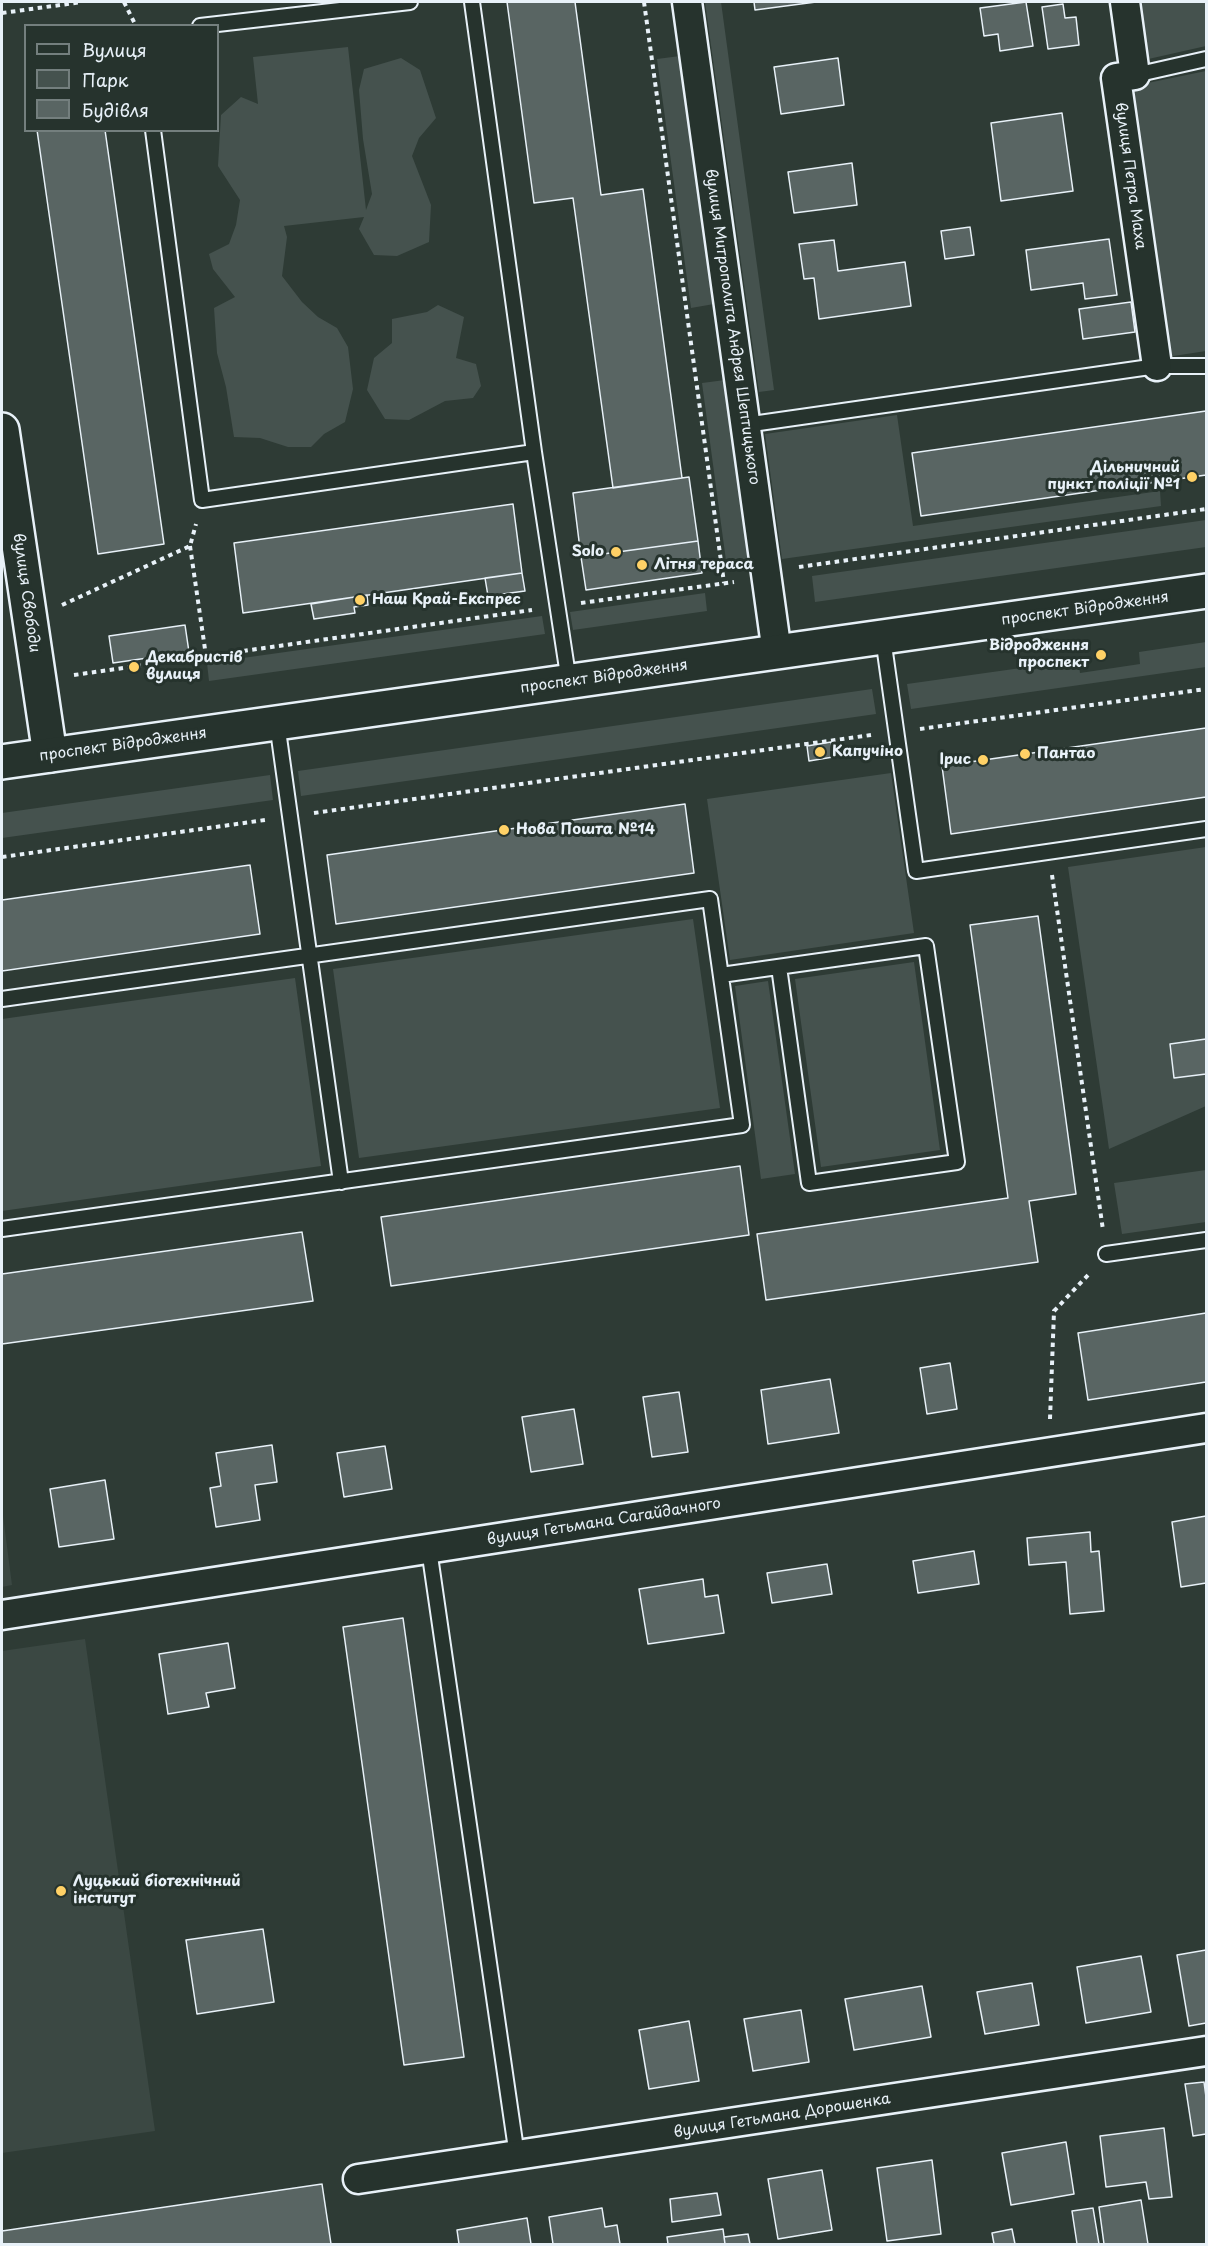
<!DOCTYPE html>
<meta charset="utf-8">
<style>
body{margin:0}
#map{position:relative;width:1208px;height:2246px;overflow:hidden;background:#2e3b35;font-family:"Playpen Sans",sans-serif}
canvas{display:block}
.frame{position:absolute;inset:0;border:3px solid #e8f1f8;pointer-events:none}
.legend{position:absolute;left:24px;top:24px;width:195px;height:108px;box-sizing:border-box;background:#26332d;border:2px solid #747f7e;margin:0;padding:8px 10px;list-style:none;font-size:18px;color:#e8f1f8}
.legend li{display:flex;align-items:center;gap:12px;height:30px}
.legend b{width:30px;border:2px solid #747f7e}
</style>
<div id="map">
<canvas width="1208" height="2246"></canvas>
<div class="frame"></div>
<ul class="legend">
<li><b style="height:8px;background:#26332d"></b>Вулиця</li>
<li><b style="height:16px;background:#45524e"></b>Парк</li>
<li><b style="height:16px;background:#596563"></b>Будівля</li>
</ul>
</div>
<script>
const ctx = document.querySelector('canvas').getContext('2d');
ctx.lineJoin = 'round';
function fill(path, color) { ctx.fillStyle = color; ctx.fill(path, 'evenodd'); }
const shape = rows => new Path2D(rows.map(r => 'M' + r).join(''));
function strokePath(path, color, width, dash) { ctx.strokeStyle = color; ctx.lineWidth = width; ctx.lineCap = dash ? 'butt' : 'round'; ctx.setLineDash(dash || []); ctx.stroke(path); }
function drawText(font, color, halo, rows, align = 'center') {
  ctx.font = font + ' "Playpen Sans",sans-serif'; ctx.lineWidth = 6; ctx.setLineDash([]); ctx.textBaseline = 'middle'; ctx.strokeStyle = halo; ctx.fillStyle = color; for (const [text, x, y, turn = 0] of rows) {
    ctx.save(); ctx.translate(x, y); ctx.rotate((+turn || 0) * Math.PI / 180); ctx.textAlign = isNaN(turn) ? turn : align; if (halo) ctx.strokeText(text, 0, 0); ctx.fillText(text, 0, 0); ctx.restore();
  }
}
fill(shape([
 [2,1508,12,1585,2,1587],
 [85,1639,155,2131,2,2153,2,1651]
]), '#3b4843');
fill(shape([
 [705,2,721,2,774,390,759,392],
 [1135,2,1206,2,1206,46,1144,60],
 [348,47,366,210,372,194,363,139,359,90,364,69,401,58,420,70,436,118,419,138,412,156,431,205,429,242,397,256,374,255,359,229,364,217,284,226,287,237,282,276,302,302,318,317,337,328,348,347,353,389,345,422,324,434,311,447,288,447,260,438,234,437,226,387,217,353,214,308,235,297,213,269,209,254,229,244,236,225,240,200,218,166,221,115,241,97,258,104,253,57],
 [680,56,714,304,691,308,657,59],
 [1206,71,1206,351,1167,357,1128,87],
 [438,305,464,317,456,358,476,364,481,386,473,398,445,401,409,420,385,419,367,390,374,358,392,343,392,319,427,312],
 [725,380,750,565,727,568,702,383],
 [897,415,913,526,1160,491,1161,506,782,559,765,434],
 [1206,520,1206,547,815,602,812,576],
 [705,593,707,611,573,630,570,612],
 [542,616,545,634,209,681,207,663],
 [1206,642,1206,667,911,709,907,684,1078,660,1080,673,1140,664,1139,652],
 [872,689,876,714,301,796,298,771],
 [891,773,914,933,730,960,707,799],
 [270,775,273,800,2,838,2,813],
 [1206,847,1206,1106,1109,1149,1068,867],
 [693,919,720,1108,359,1158,333,969],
 [914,962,940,1150,821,1167,795,979],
 [295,978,321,1166,2,1211,2,1019],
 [768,981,795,1174,761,1179,735,986],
 [1206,1170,1206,1222,1122,1234,1114,1183]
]), '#45524e');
const building = shape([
 [507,2,575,2,601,195,643,189,682,478,613,488,573,198,534,203,507,2],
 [754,2,816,2,755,10,754,2],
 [1026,2,1033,46,1000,51,998,34,984,36,980,8,1026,2],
 [1063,4,1065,18,1076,17,1079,45,1048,49,1042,7,1063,4],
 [838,58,844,105,781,114,774,67,838,58],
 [1062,113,1073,191,1001,201,991,123,1062,113],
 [37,130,105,130,164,544,98,554,37,130],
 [852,163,857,205,794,213,788,172,852,163],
 [970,227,974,255,945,259,941,231,970,227],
 [1109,239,1117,295,1085,299,1083,283,1031,290,1026,250,1109,239],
 [834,240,838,271,905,262,911,306,819,319,814,278,804,279,799,244,834,240],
 [1131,302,1135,332,1083,339,1079,309,1131,302],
 [1206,411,1206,475,921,516,912,453,1206,411],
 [689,477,698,541,581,557,573,493,689,477],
 [513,504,522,573,243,613,234,543,513,504],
 [698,541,702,573,586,590,581,557,698,541],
 [522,573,525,591,488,596,485,578,522,573],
 [367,595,368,605,354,607,355,613,314,619,311,604,367,595],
 [185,625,189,652,113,663,109,636,185,625],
 [1206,728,1206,797,951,834,942,766,1206,728],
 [831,742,833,757,809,761,807,746,831,742],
 [685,804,694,873,336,924,327,855,685,804],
 [250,865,260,934,2,971,2,900,250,865],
 [1038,916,1076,1194,1029,1201,1038,1262,766,1300,757,1234,1008,1198,970,925,1038,916],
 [1206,1039,1206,1074,1174,1078,1170,1044,1206,1039],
 [740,1166,749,1235,391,1286,381,1217,740,1166],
 [302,1232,313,1301,2,1344,2,1274,302,1232],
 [1206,1313,1206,1382,1088,1400,1078,1333,1206,1313],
 [950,1363,957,1409,927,1414,920,1368,950,1363],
 [830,1379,839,1433,768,1444,761,1390,830,1379],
 [679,1392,688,1452,652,1457,643,1397,679,1392],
 [574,1409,583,1464,531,1472,522,1417,574,1409],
 [272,1445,277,1482,255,1485,260,1520,216,1527,210,1488,221,1486,216,1453,272,1445],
 [385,1446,392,1489,344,1497,337,1453,385,1446],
 [105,1480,114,1539,59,1547,50,1489,105,1480],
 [1206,1516,1206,1583,1181,1587,1172,1522,1206,1516],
 [1090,1532,1091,1552,1099,1551,1104,1611,1070,1614,1066,1562,1029,1565,1027,1538,1090,1532],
 [974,1551,979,1584,918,1593,913,1561,974,1551],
 [827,1564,832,1594,772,1603,767,1573,827,1564],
 [703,1579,705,1597,718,1595,724,1633,648,1644,639,1589,703,1579],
 [403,1618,464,2057,404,2065,343,1627,403,1618],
 [228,1643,235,1688,206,1693,209,1707,168,1714,159,1654,228,1643],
 [263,1929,274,2002,197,2014,186,1940,263,1929],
 [1206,1950,1206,2023,1189,2026,1177,1955,1206,1950],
 [1141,1956,1151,2012,1086,2023,1077,1967,1141,1956],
 [1032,1983,1039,2025,985,2034,977,1992,1032,1983],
 [922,1986,931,2037,854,2050,845,1999,922,1986],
 [801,2010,809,2062,753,2071,744,2019,801,2010],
 [689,2021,699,2081,649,2089,639,2030,689,2021],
 [1204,2082,1206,2097,1206,2134,1193,2136,1185,2084,1204,2082],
 [1164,2128,1172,2197,1149,2199,1146,2182,1106,2187,1100,2136,1164,2128],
 [1066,2142,1074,2194,1011,2205,1002,2153,1066,2142],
 [932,2160,941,2234,887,2241,877,2168,932,2160],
 [822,2170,832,2230,778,2239,768,2179,822,2170],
 [322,2184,331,2244,2,2244,2,2231,322,2184],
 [717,2193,721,2215,672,2222,670,2199,717,2193],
 [1141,2200,1148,2244,1104,2244,1099,2207,1141,2200],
 [602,2208,605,2227,617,2225,620,2244,553,2244,549,2217,602,2208],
 [1093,2208,1099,2244,1077,2244,1072,2211,1093,2208],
 [527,2218,531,2244,459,2244,457,2230,527,2218],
 [723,2229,725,2244,668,2244,667,2237,723,2229],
 [1012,2229,1015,2244,994,2244,992,2233,1012,2229],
 [748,2234,750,2244,725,2244,724,2237,748,2234]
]);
fill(building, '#596563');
strokePath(building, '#e8f1f8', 1.5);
const service = shape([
 [472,2,534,452,569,682],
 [200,26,410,2],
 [1135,75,1206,59],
 [153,130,202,500,534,452],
 [745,425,1157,366,1206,366],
 [883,638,916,871,1206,829],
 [277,723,341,1182],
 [721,975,926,946,957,1162,809,1183,779,967],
 [2,999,710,899,742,1125,2,1229],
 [1106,1254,1206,1240],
 [429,1549,517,2156]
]);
const minor = shape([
 [687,2,777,653],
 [1125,2,1135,75,1116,78,1157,366],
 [2,1615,1206,1428],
 [358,2179,1206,2051]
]);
const tertiary = shape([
 [2,430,50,755]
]);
const secondary = shape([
 [2,762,1206,591]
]);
strokePath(service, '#e8f1f8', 18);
strokePath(minor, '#e8f1f8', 33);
strokePath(tertiary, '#e8f1f8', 38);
strokePath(secondary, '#e8f1f8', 38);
strokePath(shape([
 [124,2,136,26],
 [644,2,724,583],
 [2,13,82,2],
 [190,546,206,656],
 [799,567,1206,509],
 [581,603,734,582],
 [62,605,190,546,196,524],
 [74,675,532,610],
 [920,729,1206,689],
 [314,813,871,735],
 [2,857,265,820],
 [1052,875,1103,1230],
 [1050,1419,1054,1311,1090,1273]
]), '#e8f1f8', 4, [4.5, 4.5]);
strokePath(service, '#26332d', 14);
strokePath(minor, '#26332d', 28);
strokePath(tertiary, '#26332d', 33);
strokePath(secondary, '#26332d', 33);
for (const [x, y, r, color] of [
 [1192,477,6,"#ffd166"],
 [616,552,6,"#ffd166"],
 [642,565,6,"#ffd166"],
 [360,600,6,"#ffd166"],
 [1101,655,6,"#ffd166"],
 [134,667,6,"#ffd166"],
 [820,752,6,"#ffd166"],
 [1025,754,6,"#ffd166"],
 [983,760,6,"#ffd166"],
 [504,830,6,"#ffd166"],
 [61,1891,6,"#ffd166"]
]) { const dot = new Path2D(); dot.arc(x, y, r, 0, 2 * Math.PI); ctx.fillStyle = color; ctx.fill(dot); strokePath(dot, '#26332d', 2); }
drawText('15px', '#e8f1f8', '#26332d', [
 ["вулиця Петра Маха",1130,176,82],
 ["вулиця Митрополита Андрея Шептицького",732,327,82],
 ["вулиця Свободи",26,593,82],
 ["проспект Відродження",1085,609,-8],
 ["проспект Відродження",604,677,-8],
 ["проспект Відродження",123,745,-8],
 ["вулиця Гетьмана Сагайдачного",604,1522,-9],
 ["вулиця Гетьмана Дорошенка",782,2116,-9]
]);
drawText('bold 15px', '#e8f1f8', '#26332d', [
 ["Дільничний",1180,468,"right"],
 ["пункт поліції №1",1180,485,"right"],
 ["Solo",604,552,"right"],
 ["Літня тераса",654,565],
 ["Наш Край-Експрес",372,600],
 ["Відродження",1089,646,"right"],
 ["проспект",1089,663,"right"],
 ["Декабристів",146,658],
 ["вулиця",146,675],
 ["Капучіно",832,752],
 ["Пантао",1037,754],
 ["Ірис",971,760,"right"],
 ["Нова Пошта №14",516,830],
 ["Луцький біотехнічний",73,1882],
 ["інститут",73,1899]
], 'left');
</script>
